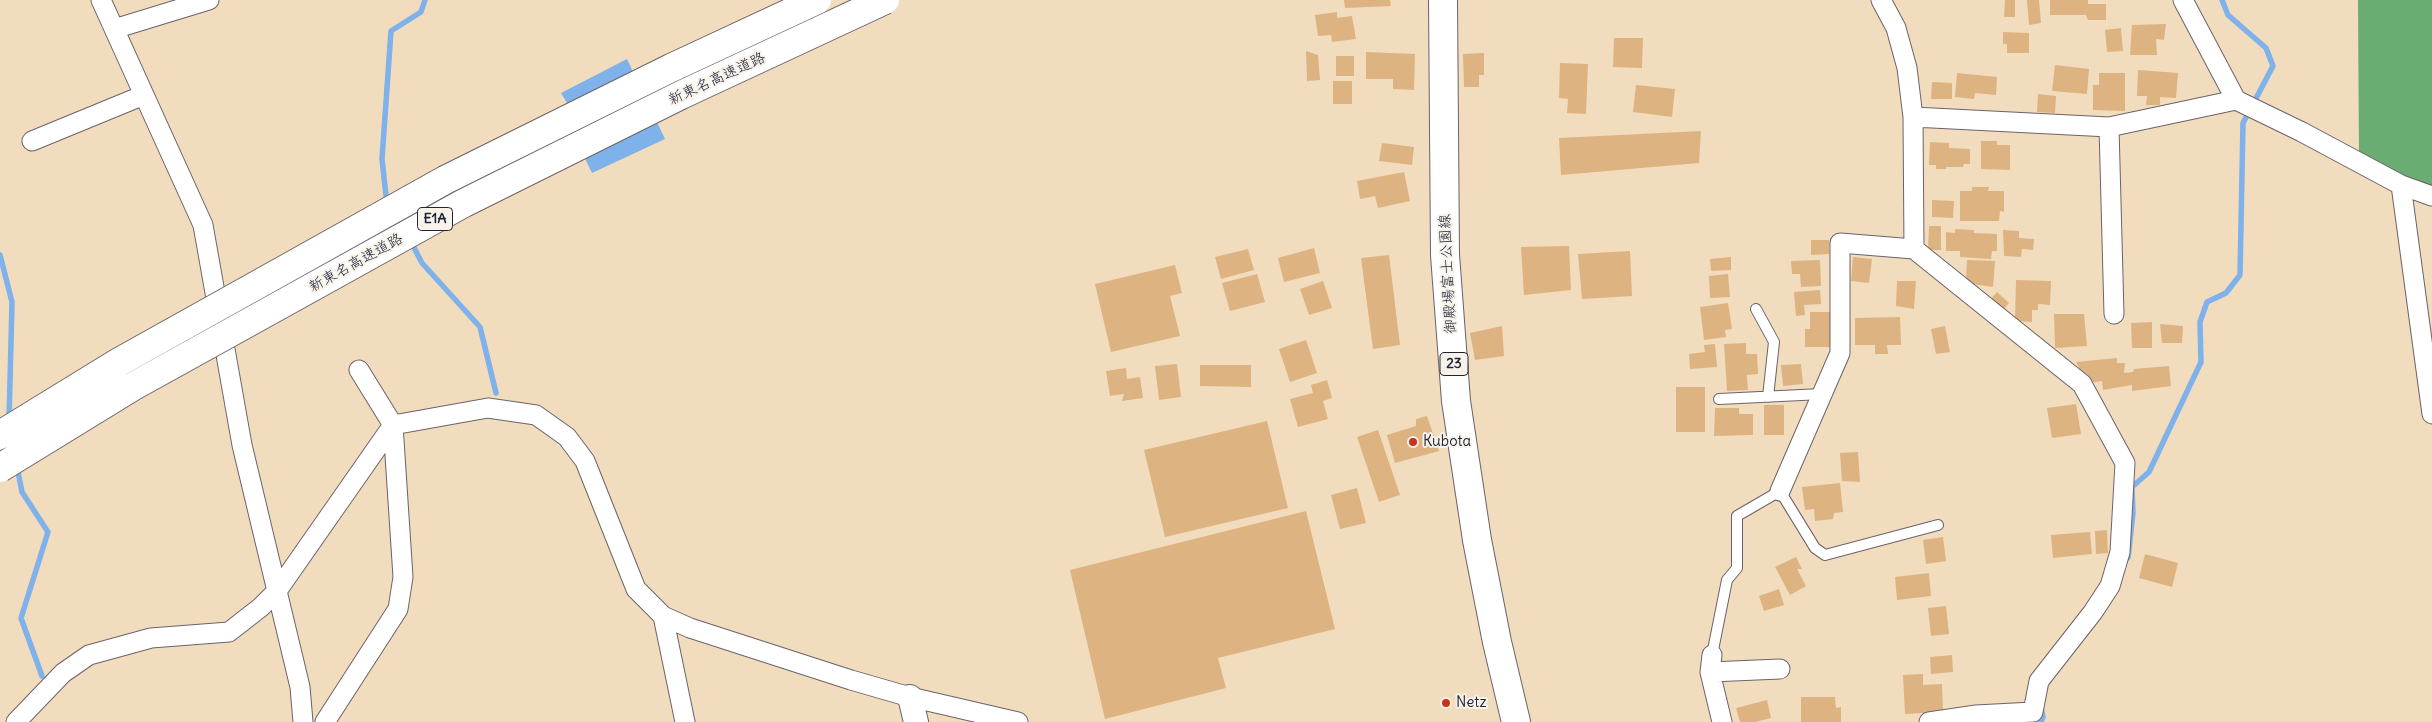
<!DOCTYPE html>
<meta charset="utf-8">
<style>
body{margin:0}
canvas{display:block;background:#f2dcbe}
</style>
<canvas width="2432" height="722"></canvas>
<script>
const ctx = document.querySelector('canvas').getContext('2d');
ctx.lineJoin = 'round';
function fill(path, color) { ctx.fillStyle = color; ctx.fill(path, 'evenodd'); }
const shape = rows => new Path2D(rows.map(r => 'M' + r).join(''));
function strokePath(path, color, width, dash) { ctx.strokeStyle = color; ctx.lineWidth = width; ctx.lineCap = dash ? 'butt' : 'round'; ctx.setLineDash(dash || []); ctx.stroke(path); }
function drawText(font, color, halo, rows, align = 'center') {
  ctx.font = font + ' Delius,"Klee One",sans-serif'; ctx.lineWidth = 4; ctx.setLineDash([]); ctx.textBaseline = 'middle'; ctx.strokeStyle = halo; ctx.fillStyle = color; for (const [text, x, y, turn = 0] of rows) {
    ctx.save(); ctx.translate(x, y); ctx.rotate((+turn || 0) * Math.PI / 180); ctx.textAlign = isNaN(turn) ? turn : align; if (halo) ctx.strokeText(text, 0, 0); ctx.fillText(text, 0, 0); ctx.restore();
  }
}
fill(shape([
 [2358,0,2432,0,2432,194,2359,157]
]), '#69ad72');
fill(shape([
 [627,59,665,139,592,173,563,112,570,108,561,93]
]), '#7fb1eb');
strokePath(shape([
 [390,204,386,196,382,159,391,31,421,12,425,0],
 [410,240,422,263,480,327,496,393],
 [0,255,12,302,9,421],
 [17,467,22,492,48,532,21,618,42,676],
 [2128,558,2133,513,2132,487,2149,472,2201,362,2200,322,2207,302,2226,293,2240,275,2243,123,2273,66,2266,48,2228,15,2222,0],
 [2041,707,2043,717,2041,722]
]), '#7fb1eb', 5.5);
fill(shape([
 [1344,0,1390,0,1391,6,1345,8],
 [2005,0,2015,0,2015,17,2004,17],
 [2027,0,2039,0,2041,23,2029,25],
 [2050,0,2088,0,2088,4,2106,4,2106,20,2088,20,2086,15,2050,15],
 [1337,12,1337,18,1352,16,1356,39,1332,42,1331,35,1318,36,1315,15],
 [2166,24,2164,40,2156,39,2157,55,2130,55,2132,25],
 [2121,28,2123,51,2107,52,2105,30],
 [2003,32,2029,33,2029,53,2007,53,2007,44,2003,44],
 [1614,38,1643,38,1642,68,1613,67],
 [1306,51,1318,55,1320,80,1307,81],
 [1366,52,1415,54,1414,90,1393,89,1393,79,1366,79],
 [1484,53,1484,75,1479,75,1479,87,1464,87,1463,54],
 [1336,56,1354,56,1354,76,1336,76],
 [1560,63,1588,64,1586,114,1567,113,1568,99,1559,98],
 [2055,65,2089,69,2087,94,2052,91],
 [2138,70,2178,73,2176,98,2160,97,2160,105,2146,105,2147,96,2137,96],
 [1957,73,1997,77,1996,95,1975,93,1974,99,1955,97],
 [2099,73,2125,73,2125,111,2093,110,2093,85,2099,85],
 [1333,81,1352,81,1352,104,1333,104],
 [1932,82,1952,83,1952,99,1931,99],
 [1636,85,1675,89,1672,117,1633,112],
 [2038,94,2056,96,2055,113,2037,112],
 [1701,131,1699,163,1561,175,1559,138],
 [1981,141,1997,141,1997,145,2010,145,2010,170,1981,169],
 [1930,142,1949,143,1949,148,1970,149,1970,164,1964,164,1963,167,1946,167,1946,169,1936,169,1936,165,1929,165],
 [1382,143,1414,147,1412,165,1379,161],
 [1404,172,1410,201,1378,208,1375,196,1360,199,1357,181],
 [1972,187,1989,187,1988,191,2004,191,2004,212,2000,211,1999,221,1960,221,1960,191,1972,191],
 [1932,200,1954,201,1953,218,1932,217],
 [1929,226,1941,226,1941,250,1928,250],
 [1955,229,1974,230,1974,233,1997,234,1997,251,1992,251,1991,259,1960,257,1960,251,1946,251,1946,232,1955,233],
 [2003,230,2019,231,2019,238,2034,239,2033,250,2022,249,2021,257,2004,256],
 [1811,240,1829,240,1829,254,1811,255],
 [1569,246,1571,290,1524,295,1521,247],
 [1314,248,1320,273,1284,282,1278,258],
 [1248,249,1254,270,1221,279,1215,257],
 [1630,251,1632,296,1582,299,1578,254],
 [1389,255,1400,345,1373,349,1361,258],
 [1731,257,1731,270,1711,271,1710,259],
 [1853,257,1872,259,1869,283,1851,281],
 [1820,260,1821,286,1801,287,1800,274,1792,274,1791,261],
 [1967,260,1995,261,1993,287,1972,284,1966,278],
 [1175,265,1182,293,1170,296,1180,336,1111,352,1095,284],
 [1257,274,1265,302,1230,311,1222,283],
 [1728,274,1730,297,1710,298,1709,276],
 [2016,280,2051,281,2050,305,2038,304,2038,310,2032,310,2032,322,2015,321],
 [1323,281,1332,308,1309,315,1300,289],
 [1897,281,1916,281,1914,309,1896,306],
 [1820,290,1821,304,1804,305,1805,315,1796,316,1794,292],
 [1997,292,2009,303,2002,311,1990,300],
 [1728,303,1732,329,1725,330,1726,337,1704,340,1700,307],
 [1810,312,1830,312,1830,347,1805,347,1805,329,1810,329],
 [2054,314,2084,314,2087,346,2055,348],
 [1900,317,1901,345,1887,345,1888,354,1875,354,1875,345,1855,345,1855,318],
 [2152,322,2152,348,2132,348,2131,323],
 [2160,324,2183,326,2182,343,2162,343],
 [1502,326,1504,356,1475,360,1470,333],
 [1945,326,1950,352,1936,354,1931,329],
 [1306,340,1317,373,1290,382,1279,349],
 [1746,343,1746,354,1757,354,1758,374,1747,375,1748,390,1727,391,1724,344],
 [1715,344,1717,367,1690,369,1689,354,1705,352,1704,345],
 [2117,358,2117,363,2125,363,2124,373,2133,372,2134,369,2169,366,2171,386,2132,391,2132,385,2103,390,2102,381,2089,383,2088,374,2083,375,2076,362],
 [1177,364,1181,397,1159,400,1155,366],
 [1801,364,1803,384,1783,386,1781,365],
 [1200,365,1251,365,1251,387,1200,386],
 [1126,368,1127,379,1140,377,1143,398,1122,401,1124,394,1110,396,1106,371],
 [1327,380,1332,398,1323,401,1328,419,1298,427,1290,399,1313,393,1311,385],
 [1676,387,1705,387,1705,432,1676,432],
 [2076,404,2081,434,2052,438,2047,408],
 [1764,405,1784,405,1784,435,1764,435],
 [1715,408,1739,408,1739,414,1753,414,1753,435,1714,436],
 [1427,416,1439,451,1395,463,1387,435,1416,426,1416,419],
 [1267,421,1288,508,1165,537,1144,450],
 [1378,430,1400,495,1379,502,1357,437],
 [1858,452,1860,482,1842,481,1840,453],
 [1840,483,1843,512,1834,513,1833,519,1815,521,1814,509,1805,510,1802,487],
 [1357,488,1366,523,1340,529,1331,495],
 [1306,511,1335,629,1218,658,1226,688,1105,719,1070,570],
 [2107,530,2108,553,2096,554,2095,531],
 [2090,532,2092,554,2053,558,2051,535],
 [1943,537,1946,561,1926,564,1923,540],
 [2145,554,2178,563,2172,587,2139,578],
 [1796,557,1802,569,1797,569,1806,586,1790,595,1775,567],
 [1929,573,1931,596,1897,600,1895,577],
 [1779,589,1784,605,1764,611,1759,596],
 [1946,606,1949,634,1931,636,1928,608],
 [1952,655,1953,672,1931,674,1930,657],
 [1923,674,1923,685,1942,684,1943,712,1905,714,1903,675],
 [1801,697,1835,697,1836,708,1841,707,1841,722,1801,722],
 [1767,700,1771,718,1755,722,1740,722,1736,708]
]), '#deb382');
const service = shape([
 [1756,309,1774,342,1768,397],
 [1719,399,1822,394],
 [1712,655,1727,580,1737,568,1737,516,1780,491,1815,548,1825,555,1938,525]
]);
const minor = shape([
 [101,0,203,225,242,445,300,687,303,722],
 [1881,0,1896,28,1907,68,1913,117,1914,249,2082,384,2125,463,2120,552,2110,586,2093,612,2039,681,2033,712,1976,715,1929,722],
 [2183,0,2236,100,2302,132,2401,185,2432,196],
 [114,29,209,0],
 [1913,117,2109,127,2236,100],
 [2109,127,2114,314],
 [32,141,144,95],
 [2401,185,2432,414],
 [1780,491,1840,353,1840,243,1914,249],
 [663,616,685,722],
 [1712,655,1710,672,1722,722],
 [1710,672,1780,669],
 [16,722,63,673,89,655,151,638,229,632,261,607,277,591,393,425,488,408,536,415,567,437,585,461,636,589,663,616,690,628,851,680,910,697,1018,722],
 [325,722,398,609,403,577,393,425,359,370]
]);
const tertiary = shape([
 [910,697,916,722]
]);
const primary = shape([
 [1443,0,1445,255,1456,401,1477,540,1497,642,1516,722]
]);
strokePath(service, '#6b6369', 12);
strokePath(minor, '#6b6369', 21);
strokePath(tertiary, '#6b6369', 26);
strokePath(primary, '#6b6369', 30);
strokePath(service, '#fff', 10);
strokePath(minor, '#fff', 19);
strokePath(tertiary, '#fff', 24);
strokePath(primary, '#fff', 28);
const motorwayBridge = shape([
 [0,435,119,362,445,180,671,68,817,0],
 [0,468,132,387,464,203,681,95,885,0]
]);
strokePath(motorwayBridge, '#6b6369', 30, []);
strokePath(motorwayBridge, '#fff', 28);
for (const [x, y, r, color] of [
 [1413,442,5,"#c8321e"],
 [1446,703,5,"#c8321e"]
]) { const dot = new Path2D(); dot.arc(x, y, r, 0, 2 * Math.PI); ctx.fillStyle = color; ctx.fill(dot); strokePath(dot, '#f7f3e8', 2); }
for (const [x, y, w] of [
 [435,219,35],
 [1454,364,28]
]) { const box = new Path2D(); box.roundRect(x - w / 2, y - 11.5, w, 23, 4); ctx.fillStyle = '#f7f3e8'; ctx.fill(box); strokePath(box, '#22223b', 1); }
drawText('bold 14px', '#22223b', null, [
 ["E1A",435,219],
 ["23",1454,364]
]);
drawText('15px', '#22223b', '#f7f3e8', [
 ["新東名高速道路",717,79,-25],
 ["新東名高速道路",356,263,-29],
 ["御殿場富士公園線",1448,274,-93]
]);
drawText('15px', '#22223b', '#f7f3e8', [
 ["Kubota",1423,442],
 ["Netz",1456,703]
], 'left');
</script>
